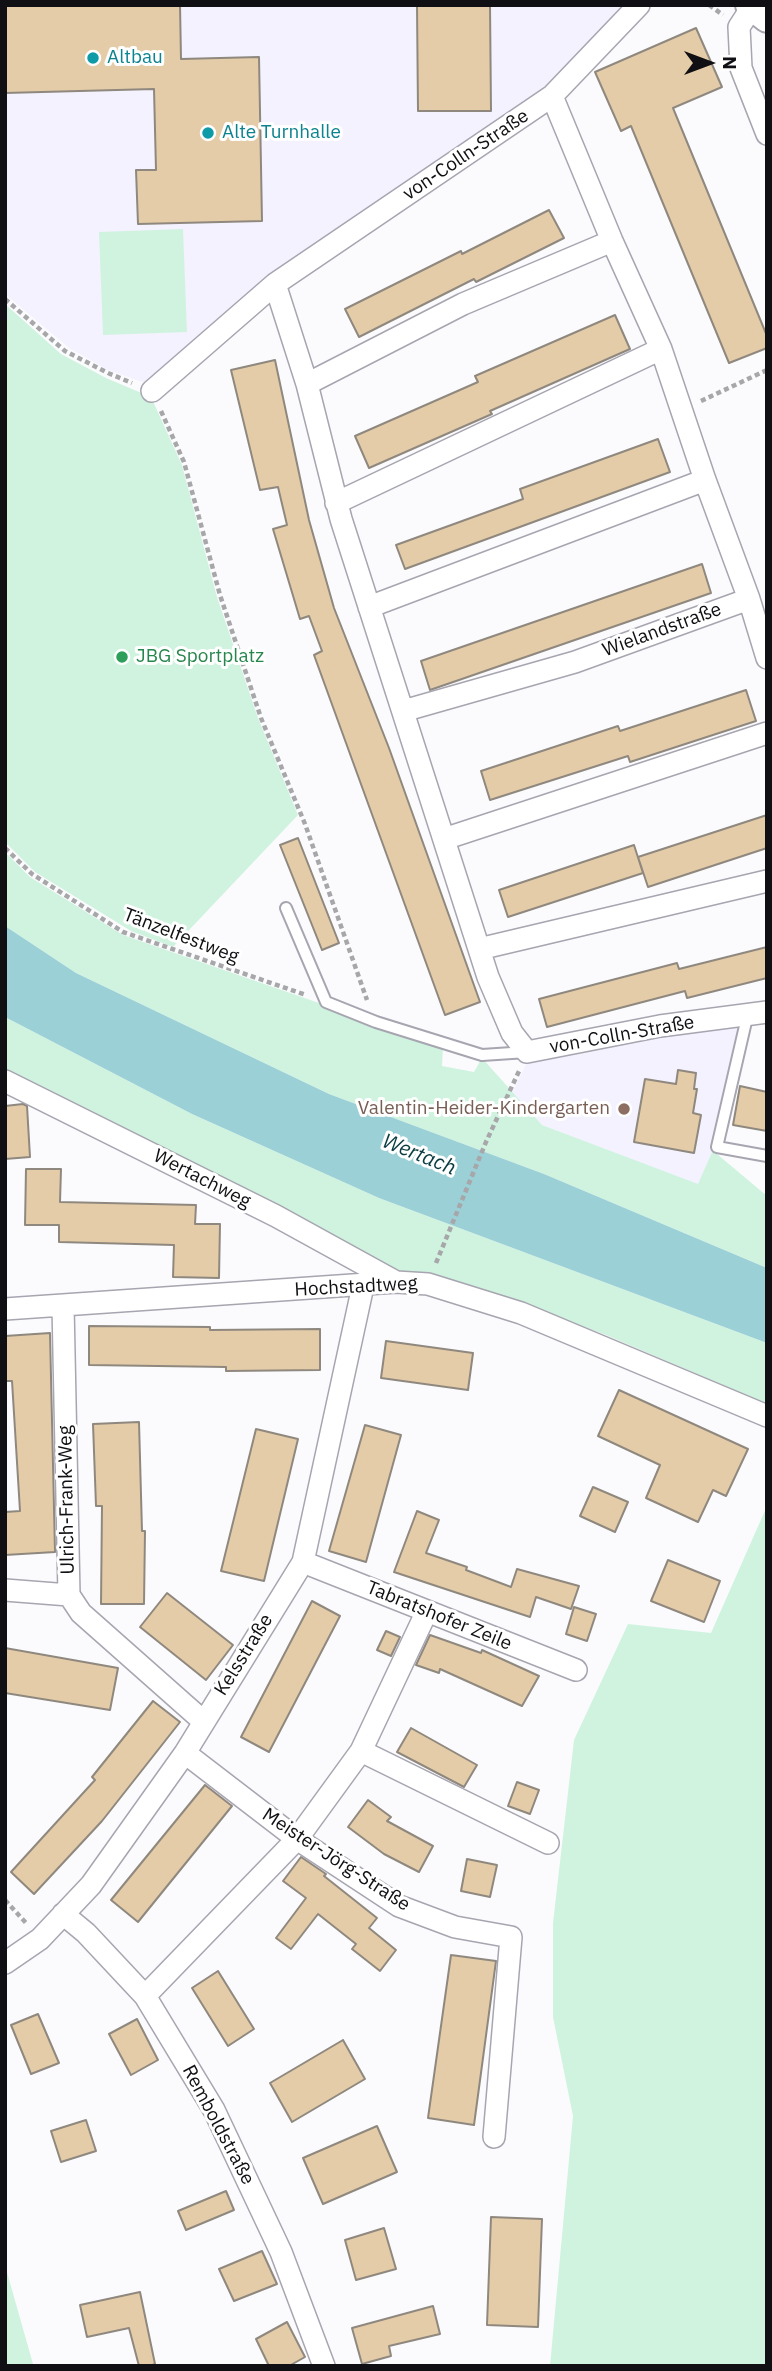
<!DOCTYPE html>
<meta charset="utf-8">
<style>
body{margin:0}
#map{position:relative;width:772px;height:2371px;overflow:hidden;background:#fbfbfd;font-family:"IBM Plex Sans",sans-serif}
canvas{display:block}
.frame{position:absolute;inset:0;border:7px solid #100f13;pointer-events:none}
.north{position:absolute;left:674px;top:28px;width:70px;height:70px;-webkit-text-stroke:5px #fff;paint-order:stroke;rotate:90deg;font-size:19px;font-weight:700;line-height:28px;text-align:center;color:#100f13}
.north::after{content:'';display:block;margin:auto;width:24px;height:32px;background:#100f13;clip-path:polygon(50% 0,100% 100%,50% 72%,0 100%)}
</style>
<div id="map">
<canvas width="772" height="2371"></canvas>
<div class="frame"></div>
<div class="north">N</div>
</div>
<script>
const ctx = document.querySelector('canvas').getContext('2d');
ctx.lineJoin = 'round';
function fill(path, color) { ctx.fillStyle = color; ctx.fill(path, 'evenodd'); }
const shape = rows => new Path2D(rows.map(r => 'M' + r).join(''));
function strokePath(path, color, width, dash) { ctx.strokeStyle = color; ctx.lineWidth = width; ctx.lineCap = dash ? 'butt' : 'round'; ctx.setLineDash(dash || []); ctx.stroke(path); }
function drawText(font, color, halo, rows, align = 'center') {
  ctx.font = font + ' "IBM Plex Sans",sans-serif'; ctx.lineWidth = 6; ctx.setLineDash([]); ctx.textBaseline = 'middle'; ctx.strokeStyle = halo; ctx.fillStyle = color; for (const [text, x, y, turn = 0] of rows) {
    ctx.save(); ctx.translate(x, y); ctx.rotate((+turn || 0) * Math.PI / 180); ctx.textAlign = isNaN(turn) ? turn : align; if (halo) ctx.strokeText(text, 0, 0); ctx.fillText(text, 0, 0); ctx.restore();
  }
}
fill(shape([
 [5,5,632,5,550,94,151,385,108,370,69,348,5,294],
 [743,1018,712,1152,698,1185,542,1125,512,1093,530,1056]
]), '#f4f2fe');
fill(shape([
 [183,229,187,332,103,335,99,232],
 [5,304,61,354,106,378,151,397,182,465,217,597,258,718,298,815,173,947,131,931,35,872,5,842],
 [5,852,30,877,123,935,443,1046,442,1066,474,1072,482,1058,542,1125,698,1184,712,1152,717,1154,767,1196,767,1268,544,1174,329,1094,76,973,5,926],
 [5,1017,192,1114,379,1198,767,1343,767,1404,606,1335,520,1303,395,1277,5,1075],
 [767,1506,767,2366,550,2366,573,2116,553,2017,553,1923,574,1740,628,1624,711,1633],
 [5,2265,33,2364,33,2366,6,2366]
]), '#d0f3e0');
fill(shape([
 [5,926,76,973,329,1094,544,1174,767,1268,767,1343,379,1198,192,1114,5,1017]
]), '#9bd0d6');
const building = shape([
 [5,5,180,5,181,59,259,57,262,221,138,224,136,170,156,170,154,89,5,93,5,5],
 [417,5,490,5,491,111,418,111,417,5],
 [696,28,722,87,673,108,767,336,767,348,729,363,631,126,621,131,595,72,696,28],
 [549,210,564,238,476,282,474,279,359,337,345,309,461,251,462,254,549,210],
 [615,315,630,349,490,411,492,414,369,468,355,436,478,382,475,376,615,315],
 [275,360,309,520,334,608,389,748,480,1002,445,1015,314,655,322,651,309,616,300,619,273,529,287,525,278,487,260,490,231,370,275,360],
 [658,439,670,472,405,569,396,545,523,499,520,489,658,439],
 [702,564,711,593,430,690,421,661,702,564],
 [746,690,756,721,630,762,628,756,490,800,481,771,618,726,620,731,746,690],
 [767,815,767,848,648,887,638,857,767,815],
 [298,838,339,943,322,950,280,845,298,838],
 [634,845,643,873,508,917,499,890,634,845],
 [767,947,767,978,687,998,685,991,547,1027,539,999,677,963,679,969,767,947],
 [678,1070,696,1073,694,1089,697,1089,693,1113,701,1115,694,1153,634,1142,645,1079,676,1084,678,1070],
 [740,1086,767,1092,767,1131,733,1125,740,1086],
 [23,1104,27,1106,30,1157,5,1159,5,1106,23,1104],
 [26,1169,61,1169,60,1202,196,1205,195,1224,220,1224,219,1278,173,1277,174,1245,59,1242,59,1225,25,1225,26,1169],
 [89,1326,210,1327,210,1330,320,1329,320,1370,226,1371,226,1367,89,1365,89,1326],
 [50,1333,55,1552,5,1555,5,1512,20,1511,12,1381,5,1381,5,1336,50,1333],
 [386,1341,473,1353,468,1390,381,1378,386,1341],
 [619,1390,748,1449,726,1496,713,1490,698,1522,646,1498,660,1465,598,1436,619,1390],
 [139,1422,142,1531,145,1531,144,1604,101,1604,102,1506,96,1506,93,1424,139,1422],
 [365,1425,401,1435,366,1562,329,1551,365,1425],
 [256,1429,298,1439,264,1581,221,1571,256,1429],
 [593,1487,628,1502,615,1532,580,1516,593,1487],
 [417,1511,439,1520,426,1553,467,1567,466,1570,511,1587,517,1569,579,1586,571,1609,536,1597,530,1617,394,1572,417,1511],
 [668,1560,720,1581,704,1622,651,1601,668,1560],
 [167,1593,233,1645,206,1680,140,1627,167,1593],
 [312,1601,340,1616,269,1752,241,1737,312,1601],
 [574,1607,596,1614,587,1641,566,1634,574,1607],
 [386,1631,400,1637,391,1656,377,1650,386,1631],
 [430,1635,481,1653,482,1650,539,1676,522,1706,440,1669,439,1673,416,1665,430,1635],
 [5,1648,118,1668,110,1710,5,1693,5,1648],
 [153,1701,180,1722,102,1821,34,1894,11,1872,95,1780,92,1777,153,1701],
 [411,1728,477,1765,464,1787,397,1752,411,1728],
 [517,1782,539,1790,530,1814,508,1806,517,1782],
 [205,1785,232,1806,138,1922,111,1900,205,1785],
 [368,1800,391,1817,387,1821,433,1846,419,1872,384,1854,348,1827,368,1800],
 [301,1857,326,1874,324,1876,377,1918,369,1928,396,1950,380,1971,352,1949,356,1944,318,1914,291,1949,276,1938,306,1898,283,1881,301,1857],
 [467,1859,497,1865,490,1897,461,1891,467,1859],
 [451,1955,496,1961,474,2125,428,2118,451,1955],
 [218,1971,254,2029,228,2046,192,1988,218,1971],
 [38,2014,59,2063,31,2074,11,2025,38,2014],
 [137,2019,158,2060,131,2075,109,2034,137,2019],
 [343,2040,365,2079,292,2122,270,2083,343,2040],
 [86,2120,96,2151,61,2162,51,2131,86,2120],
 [377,2126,397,2172,323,2204,303,2158,377,2126],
 [226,2191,234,2210,186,2230,178,2211,226,2191],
 [491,2217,542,2219,538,2327,487,2325,491,2217],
 [384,2228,396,2269,356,2280,345,2240,384,2228],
 [262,2251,277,2284,234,2301,219,2269,262,2251],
 [140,2292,155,2364,150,2366,139,2366,129,2328,87,2337,80,2305,140,2292],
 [433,2306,440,2334,389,2346,391,2356,362,2364,352,2328,433,2306],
 [287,2322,305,2357,289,2366,269,2366,256,2339,287,2322]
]);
fill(building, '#e5cca8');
strokePath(building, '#8f887f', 2);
const service = shape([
 [286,908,326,1002,376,1022,482,1055,527,1052],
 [748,1013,717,1147,767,1156]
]);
const minor = shape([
 [639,5,552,96,275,284,307,384,341,519,488,977,512,1033,527,1052,660,1026,767,1012],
 [752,7,739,27,741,68,767,134],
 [552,96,612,241,661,349,705,480,749,599,767,658],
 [307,384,463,304,612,241],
 [152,391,275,284],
 [336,503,661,349],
 [369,607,705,480],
 [403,711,575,662,749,599],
 [444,839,767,733],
 [479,949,767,881],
 [5,1081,276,1216,396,1282],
 [63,1305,69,1595,81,1613,203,1721],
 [5,1309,396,1282,428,1284,521,1313,767,1416],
 [303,1562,576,1670],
 [5,1590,69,1595],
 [361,1751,548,1843],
 [185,1753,297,1839,399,1906,455,1927,511,1937,494,2137],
 [63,1914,86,1933,145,1996,214,2110,281,2252,324,2366],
 [5,1963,40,1939,91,1885,185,1753,303,1562,363,1286],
 [145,1996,297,1839,361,1751,427,1611]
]);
const tertiary = shape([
 [749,5,767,19]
]);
strokePath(service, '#a7a5b0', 14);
strokePath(minor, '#a7a5b0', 24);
strokePath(tertiary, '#a7a5b0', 30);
strokePath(shape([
 [709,5,723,15],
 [5,299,65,351,108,373,132,383],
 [701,401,767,370],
 [161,411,184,462,220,595,261,718,305,824,367,1000],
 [5,848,32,874,123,932,306,995],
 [436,1263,486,1142,520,1069],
 [5,1900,26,1923]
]), '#a7a6a9', 4.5, [5, 3.5]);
strokePath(service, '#fff', 10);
strokePath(minor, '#fff', 21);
strokePath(tertiary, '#fff', 26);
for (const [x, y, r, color] of [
 [93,58,7,"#0f9aa8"],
 [208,133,7,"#0f9aa8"],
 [122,657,7,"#2e9e5b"],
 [624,1109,7,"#8d6e63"]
]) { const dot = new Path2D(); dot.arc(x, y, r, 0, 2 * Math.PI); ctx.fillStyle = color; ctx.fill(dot); strokePath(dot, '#fff', 2.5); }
drawText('19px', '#0d838f', '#fff', [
 ["Altbau",107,58],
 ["Alte Turnhalle",222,133]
], 'left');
drawText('19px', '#100f13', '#fff', [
 ["von-Colln-Straße",466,155,-34],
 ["Wielandstraße",662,630,-20],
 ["Tänzelfestweg",181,936,21],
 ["von-Colln-Straße",622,1035,-10],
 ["Wertachweg",202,1179,27],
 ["Hochstadtweg",356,1287,-3],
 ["Ulrich-Frank-Weg",67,1500,-91],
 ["Tabratshofer Zeile",439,1616,22],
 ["Kelsstraße",244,1655,-58],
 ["Meister-Jörg-Straße",336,1860,33],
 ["Remboldstraße",218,2125,62]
]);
drawText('19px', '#27864d', '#fff', [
 ["JBG Sportplatz",136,657]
], 'left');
drawText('19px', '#785e54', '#fff', [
 ["Valentin-Heider-Kindergarten",610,1109]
], 'right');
drawText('italic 21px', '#093c41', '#fff', [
 ["Wertach",419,1155,22]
]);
</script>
